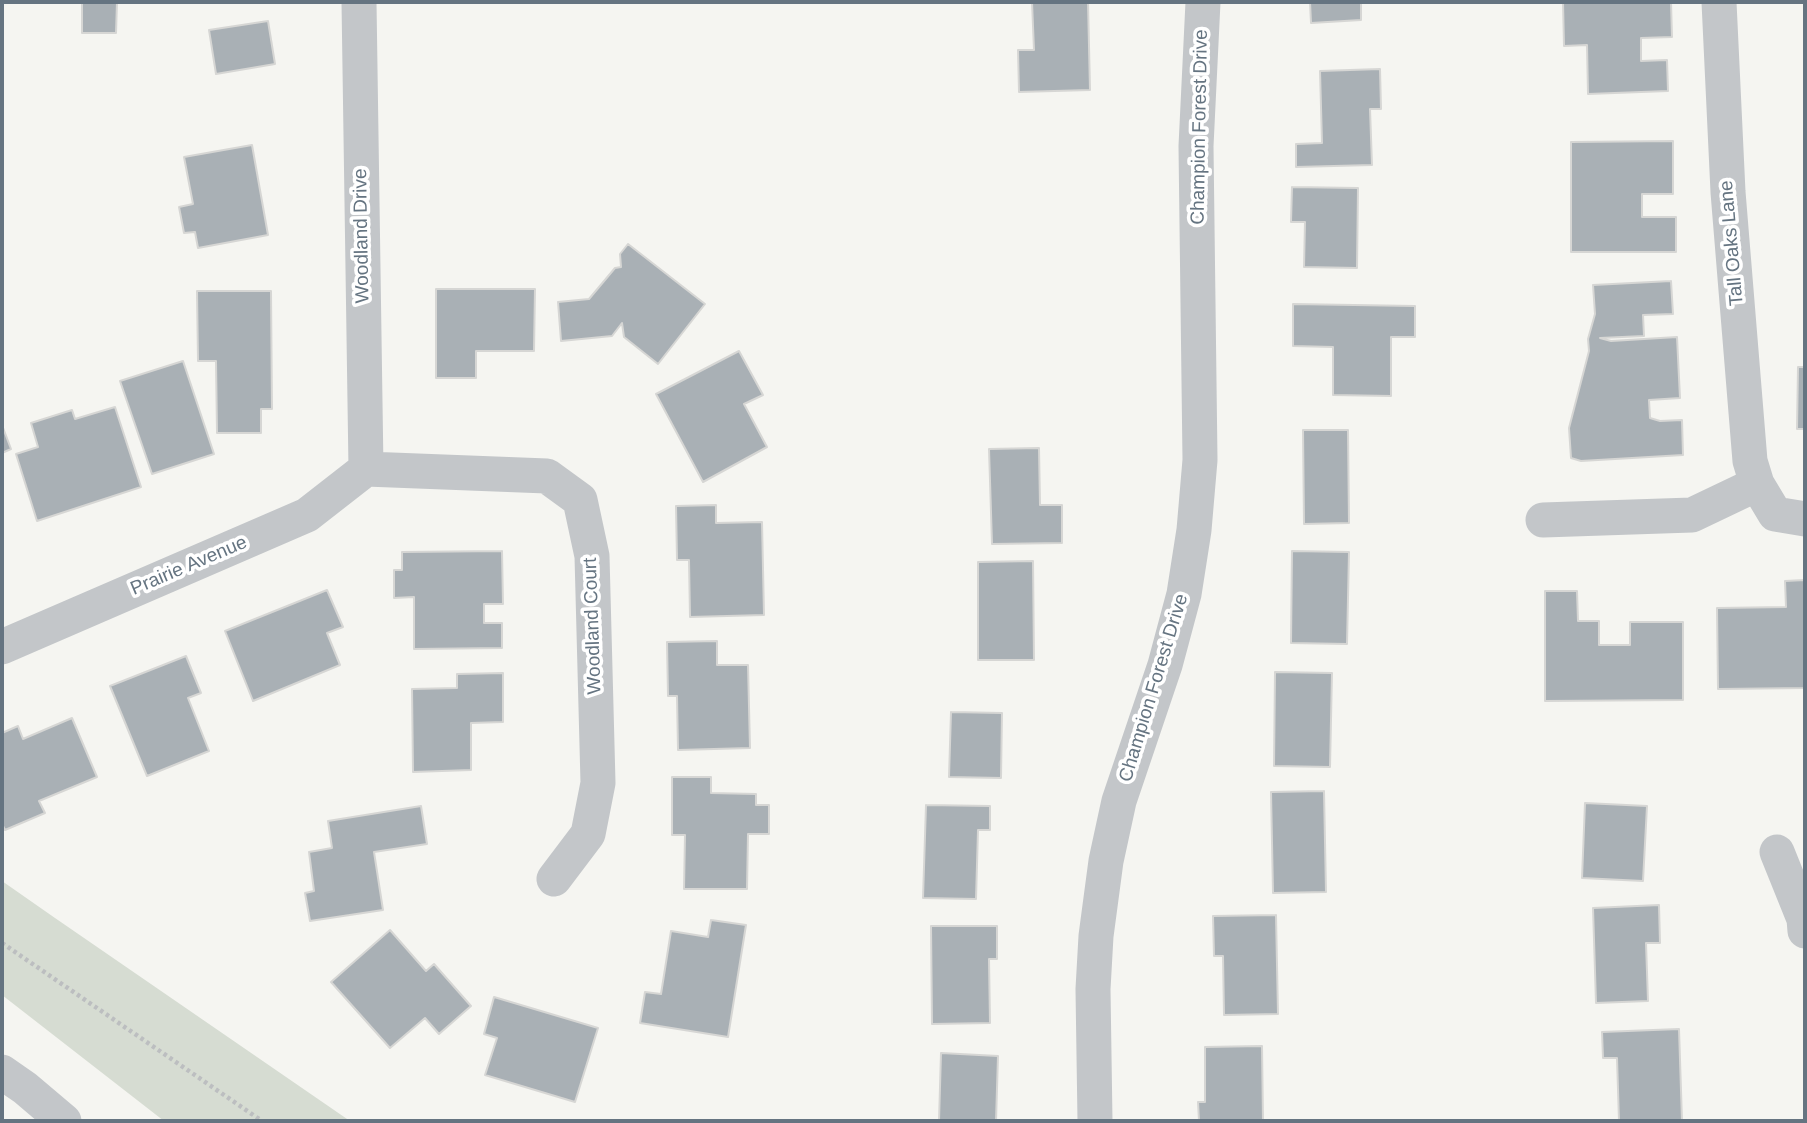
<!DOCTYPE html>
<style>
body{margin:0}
#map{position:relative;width:1807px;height:1123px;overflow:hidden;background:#f5f5f1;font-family:Arial,sans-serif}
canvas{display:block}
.frame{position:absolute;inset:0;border:4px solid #657481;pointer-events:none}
</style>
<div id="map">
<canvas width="1807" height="1123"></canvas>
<div class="frame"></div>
</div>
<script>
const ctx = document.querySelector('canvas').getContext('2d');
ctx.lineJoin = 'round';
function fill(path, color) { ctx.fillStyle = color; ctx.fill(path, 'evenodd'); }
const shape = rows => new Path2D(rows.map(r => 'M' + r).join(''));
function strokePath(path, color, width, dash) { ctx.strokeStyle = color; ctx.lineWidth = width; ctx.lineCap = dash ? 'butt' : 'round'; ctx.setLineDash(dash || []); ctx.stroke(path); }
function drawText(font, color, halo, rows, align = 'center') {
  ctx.font = font + ' Arial,sans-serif'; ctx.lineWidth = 7; ctx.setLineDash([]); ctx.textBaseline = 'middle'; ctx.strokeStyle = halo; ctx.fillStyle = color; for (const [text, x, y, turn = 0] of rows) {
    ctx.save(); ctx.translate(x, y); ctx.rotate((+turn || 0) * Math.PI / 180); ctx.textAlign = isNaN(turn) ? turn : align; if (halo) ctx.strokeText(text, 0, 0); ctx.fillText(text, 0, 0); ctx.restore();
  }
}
fill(shape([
 [2,881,55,918,350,1121,164,1121,2,995]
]), '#d6dcd2');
const building = shape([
 [82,2,117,2,116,33,82,33,82,2],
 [1032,2,1088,2,1090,90,1019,92,1018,50,1034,50,1032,2],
 [1310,2,1361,2,1361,20,1311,23,1310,2],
 [1563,2,1671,2,1672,37,1641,38,1641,61,1667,60,1668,91,1588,94,1587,45,1564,46,1563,2],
 [268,21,275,64,216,74,209,30,268,21],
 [1380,69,1381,109,1370,109,1372,165,1296,167,1296,144,1322,143,1320,71,1380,69],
 [1673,141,1673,194,1642,194,1642,217,1676,217,1676,252,1571,252,1571,142,1673,141],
 [252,145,268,235,198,248,195,232,184,233,179,207,193,204,184,157,252,145],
 [1292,187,1358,188,1357,268,1304,267,1305,222,1291,222,1292,187],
 [628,244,705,304,658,364,624,337,622,323,612,336,561,341,558,302,589,299,615,268,621,267,620,254,628,244],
 [1671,281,1673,314,1643,315,1644,336,1600,338,1611,341,1677,337,1680,398,1649,400,1650,418,1660,421,1682,420,1683,455,1581,461,1571,458,1569,428,1589,351,1588,339,1595,314,1593,285,1671,281],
 [436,289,535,289,534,351,476,351,476,378,436,378,436,289],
 [197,291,271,291,272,409,261,409,261,433,217,433,216,361,198,361,197,291],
 [1293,304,1415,306,1415,337,1391,337,1391,396,1333,395,1333,347,1293,346,1293,304],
 [739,351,763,395,744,404,767,447,703,482,656,394,739,351],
 [183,361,214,454,152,474,120,381,183,361],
 [1798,367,1805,367,1805,429,1797,429,1798,367],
 [115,407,141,487,37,521,16,454,38,447,31,423,72,410,75,419,115,407],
 [2,425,11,449,2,453,2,425],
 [1303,430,1348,430,1349,523,1304,524,1303,430],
 [1039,448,1040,505,1062,505,1062,543,992,544,989,449,1039,448],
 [716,505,716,523,762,522,764,615,690,617,689,560,677,560,676,506,716,505],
 [502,551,503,604,484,604,484,623,502,623,502,648,414,649,414,597,394,598,394,570,402,570,402,552,502,551],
 [1292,551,1349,552,1347,644,1291,643,1292,551],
 [1033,561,1034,660,978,660,978,562,1033,561],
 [1805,580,1805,688,1718,689,1717,608,1786,607,1785,581,1805,580],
 [327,590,343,627,327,633,340,665,253,701,225,631,327,590],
 [1545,591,1577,591,1578,621,1599,621,1599,645,1630,645,1630,622,1683,622,1683,700,1545,701,1545,591],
 [717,641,717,665,748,665,750,748,678,750,677,696,668,696,667,642,717,641],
 [186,656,201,693,188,698,209,751,147,776,110,686,186,656],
 [1275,672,1332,673,1330,767,1274,766,1275,672],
 [503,673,503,722,471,723,471,770,413,772,412,689,457,688,457,674,503,673],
 [951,712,1002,713,1001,778,949,777,951,712],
 [72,718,97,777,39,801,45,813,5,830,2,824,2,733,18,726,23,739,72,718],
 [672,777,711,777,711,793,756,794,756,805,769,805,769,834,748,834,747,889,684,889,685,835,672,835,672,777],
 [1324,791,1326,892,1273,893,1271,792,1324,791],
 [1585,803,1647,806,1643,881,1582,878,1585,803],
 [926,805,990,806,990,830,978,830,976,899,923,898,926,805],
 [421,806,427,844,374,852,383,910,310,921,305,893,314,891,309,852,332,848,328,821,421,806],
 [1659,905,1660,943,1646,943,1648,1001,1596,1003,1593,908,1659,905],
 [1276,915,1278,1014,1224,1015,1223,956,1214,956,1213,916,1276,915],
 [711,920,746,925,728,1037,640,1023,645,992,661,994,671,931,708,937,711,920],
 [931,926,997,926,997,959,989,959,990,1023,932,1024,931,926],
 [390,930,426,971,434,964,471,1006,439,1034,425,1018,390,1048,331,982,390,930],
 [494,997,598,1028,575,1102,485,1075,497,1038,484,1034,494,997],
 [1679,1029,1682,1121,1619,1121,1617,1058,1603,1058,1602,1032,1679,1029],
 [1262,1046,1263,1121,1199,1121,1198,1102,1205,1102,1205,1047,1262,1046],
 [941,1053,998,1056,996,1121,939,1121,941,1053]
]);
fill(building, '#a9b0b5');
strokePath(building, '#d6d6d4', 2);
strokePath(shape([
 [2,943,262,1121]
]), '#bcbec0', 4.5, [3.5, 3.5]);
strokePath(shape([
 [359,2,366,469],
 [1719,2,1728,192,1750,461,1757,484],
 [366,469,547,476,580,500,592,556,598,783,588,834,554,879],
 [1543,520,1692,515,1757,484,1775,514,1805,519],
 [2,647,307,515,366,469],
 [1777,852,1804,919,1805,931],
 [2,1072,25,1088,64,1121],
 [1095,1121,1093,989,1096,936,1106,861,1119,801,1165,665,1184,594,1194,530,1200,460,1196,146,1203,2]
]), '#c3c6c9', 35);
drawText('19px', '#657481', '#fff', [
 ["Champion Forest Drive",1200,127,-89],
 ["Woodland Drive",362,236,-91],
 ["Tall Oaks Lane",1732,243,-95],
 ["Prairie Avenue",189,566,-23],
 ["Woodland Court",593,626,-92],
 ["Champion Forest Drive",1154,688,-73]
]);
</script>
